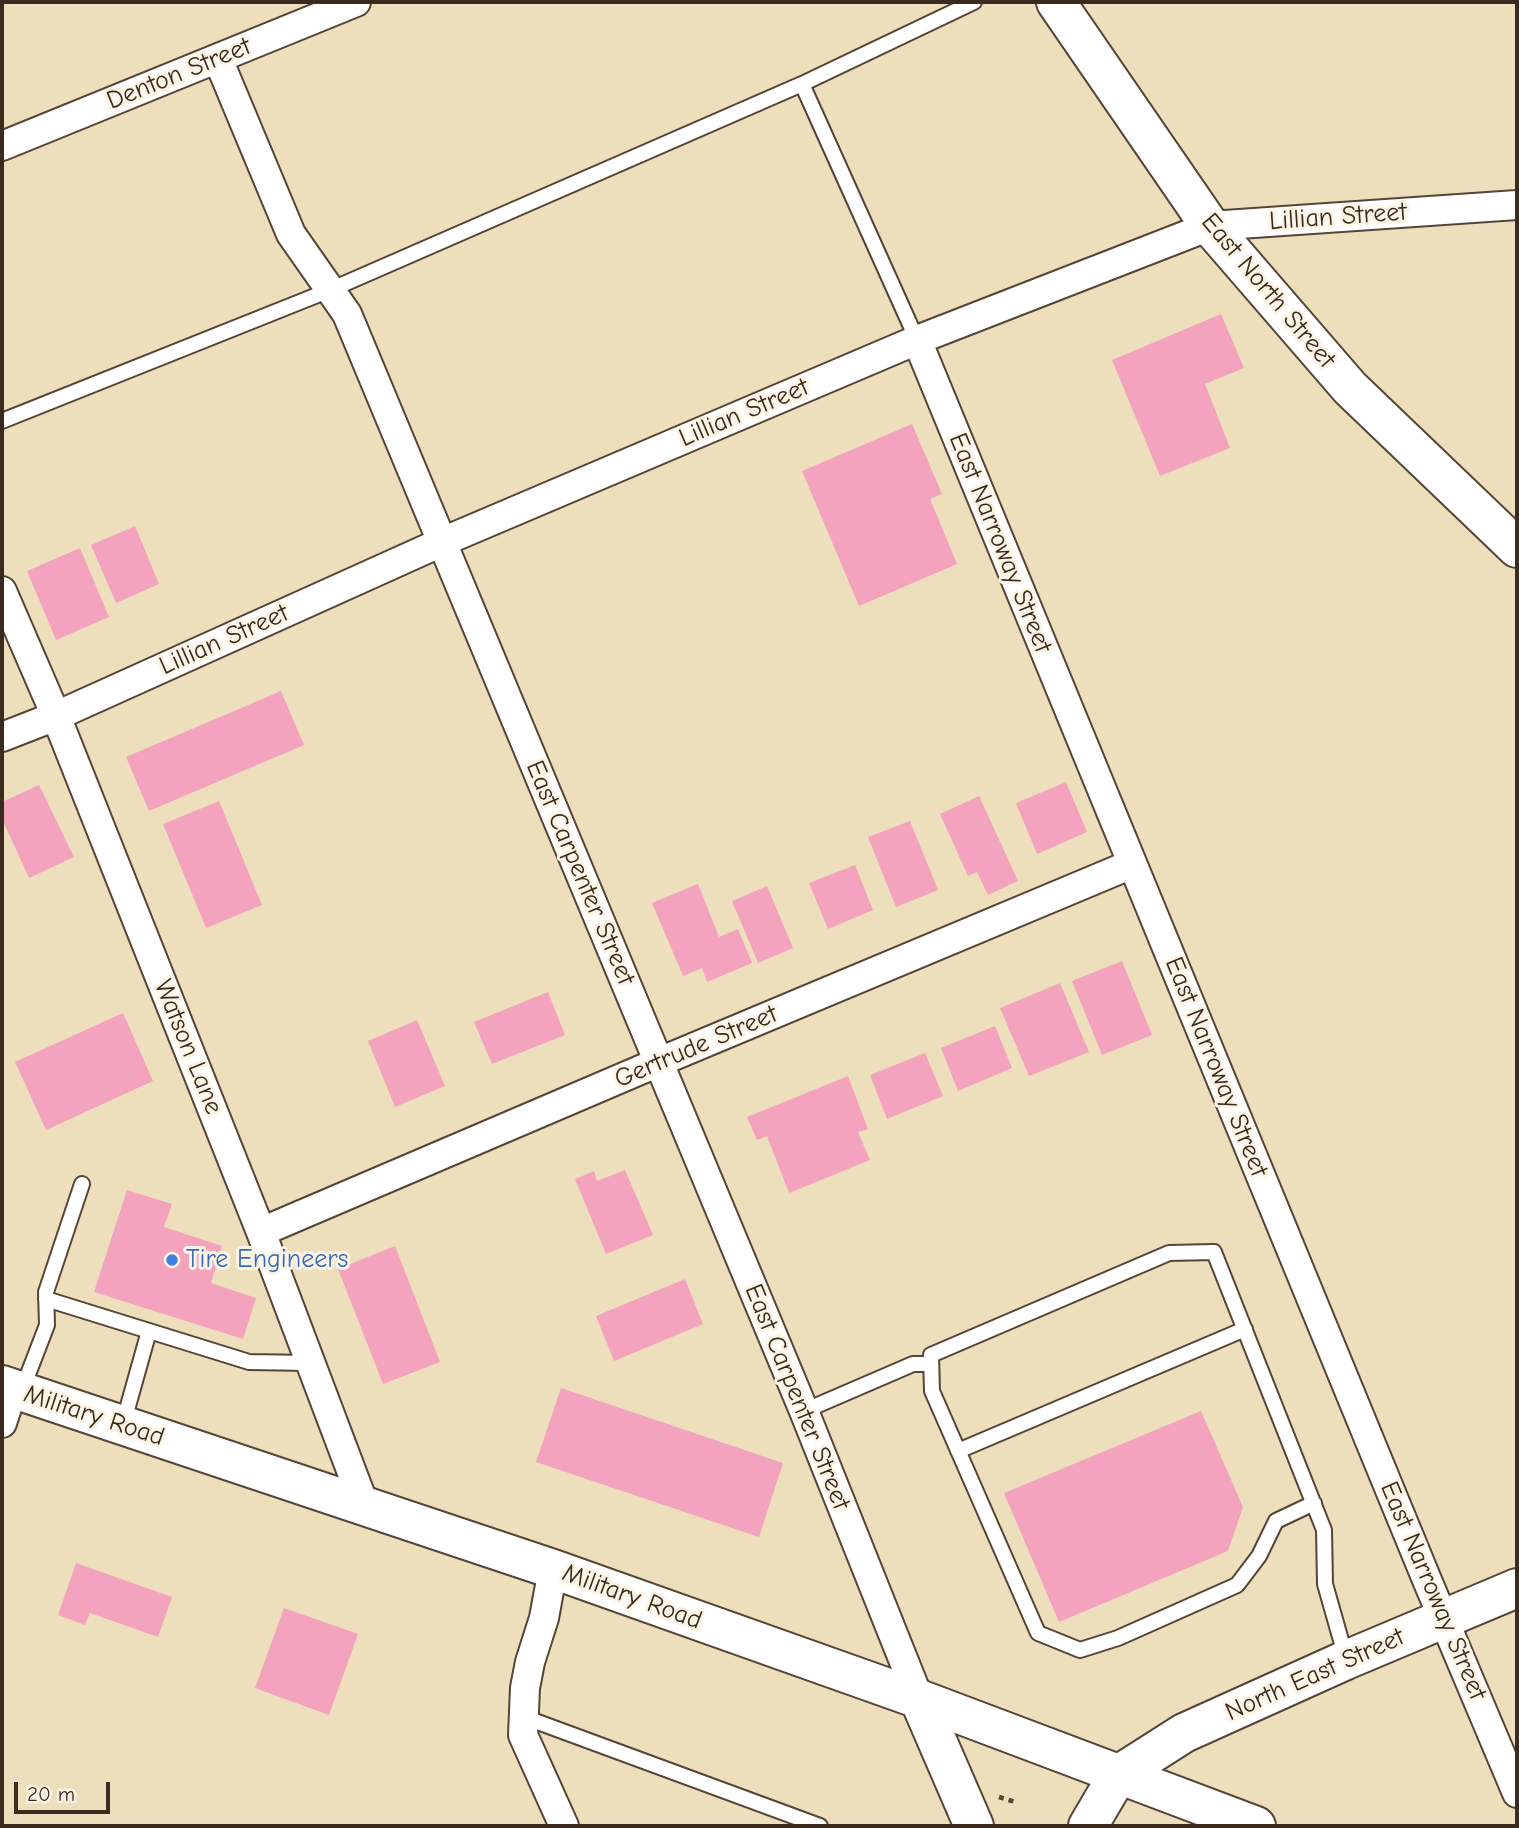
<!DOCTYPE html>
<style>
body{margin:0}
#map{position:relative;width:1519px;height:1828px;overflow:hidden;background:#eddfbc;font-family:"Comic Neue",sans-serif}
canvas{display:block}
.frame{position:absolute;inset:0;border:4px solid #3b2a1e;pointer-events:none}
.scale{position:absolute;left:14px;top:1782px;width:96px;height:32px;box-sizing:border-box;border:4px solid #3b2a1e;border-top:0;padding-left:9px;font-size:21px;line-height:24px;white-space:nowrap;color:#3b2a1e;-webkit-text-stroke:5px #fcf5e5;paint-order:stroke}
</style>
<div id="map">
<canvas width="1519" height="1828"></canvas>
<div class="frame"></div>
<div class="scale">20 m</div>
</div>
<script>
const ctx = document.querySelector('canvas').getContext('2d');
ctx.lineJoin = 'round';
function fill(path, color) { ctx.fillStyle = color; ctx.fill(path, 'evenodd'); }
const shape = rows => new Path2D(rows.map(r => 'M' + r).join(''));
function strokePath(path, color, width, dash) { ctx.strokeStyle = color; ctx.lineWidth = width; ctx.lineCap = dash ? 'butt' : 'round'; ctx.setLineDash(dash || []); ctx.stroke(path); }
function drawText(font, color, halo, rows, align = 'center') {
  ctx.font = font + ' "Comic Neue",sans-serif'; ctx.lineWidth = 6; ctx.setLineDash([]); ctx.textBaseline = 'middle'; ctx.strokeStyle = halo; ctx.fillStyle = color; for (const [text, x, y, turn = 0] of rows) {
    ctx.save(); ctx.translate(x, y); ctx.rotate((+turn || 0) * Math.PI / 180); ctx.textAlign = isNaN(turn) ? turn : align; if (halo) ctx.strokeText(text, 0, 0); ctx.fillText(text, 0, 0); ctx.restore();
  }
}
fill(shape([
 [1221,314,1244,368,1205,384,1230,448,1160,476,1112,360],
 [912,424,942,494,930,499,957,564,859,606,802,471],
 [135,526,159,584,116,603,91,545],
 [80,548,109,617,56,640,27,571],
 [281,691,304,745,149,811,126,757],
 [1066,782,1087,832,1037,854,1016,803],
 [39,785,74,857,29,878,2,819,2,802],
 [979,796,1018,881,988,895,977,872,968,876,940,814],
 [219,801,262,905,206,928,163,824],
 [910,821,938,890,896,907,868,837],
 [855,865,873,910,828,929,809,883],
 [698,884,719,937,738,929,752,963,707,982,702,968,683,976,652,903],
 [767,886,793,948,758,963,732,901],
 [1122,961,1152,1035,1102,1055,1072,981],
 [1060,983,1089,1052,1029,1076,1000,1008],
 [548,992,565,1035,492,1064,474,1022],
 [123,1013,153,1081,46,1130,15,1062],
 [417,1020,445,1086,395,1107,368,1041],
 [995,1026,1012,1068,958,1091,941,1048],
 [925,1053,943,1096,887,1119,870,1075],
 [848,1076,868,1129,858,1132,870,1160,789,1193,767,1136,757,1140,747,1117],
 [625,1170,653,1235,606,1254,575,1179,594,1171,597,1181],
 [127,1190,172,1204,164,1227,222,1246,211,1283,256,1298,243,1339,94,1292],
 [395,1246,440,1362,383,1384,338,1269],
 [685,1279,703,1324,614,1361,596,1316],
 [561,1388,783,1463,759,1537,536,1462],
 [1201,1411,1243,1507,1228,1551,1059,1622,1004,1493],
 [76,1563,172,1597,158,1637,90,1613,85,1625,58,1615],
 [284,1608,358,1634,329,1715,255,1688]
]), '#f3a3be');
const lane = shape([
 [802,84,917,340],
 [2,421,330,290,802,84,974,2],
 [46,1299,249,1362,310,1363],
 [22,1390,47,1325,46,1292,82,1184],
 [804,1411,913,1364,931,1364],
 [123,1424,149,1331],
 [958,1451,1245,1329],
 [1314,1503,1276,1521,1259,1556,1237,1585,1118,1638,1080,1650,1038,1633,932,1391,931,1355,1169,1253,1214,1252,1324,1530,1325,1584,1346,1658],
 [524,1717,820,1826]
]);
const street = shape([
 [218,59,291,234,347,314,804,1411,919,1699],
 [2,146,356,2],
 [917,340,1427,1580,1517,1793],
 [2,591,56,716,261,1232,365,1507],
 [2,737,56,716,442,542,917,340,1210,226,1517,205],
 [261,1232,659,1062,1132,864],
 [2,1423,13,1389],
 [553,1569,544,1618,530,1662,525,1688,523,1735,564,1826]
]);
const secondary = shape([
 [1056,2,1210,226,1350,388,1517,548],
 [1088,1826,1118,1775,1184,1733,1346,1660,1517,1588]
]);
const primary = shape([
 [2,1385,553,1569,919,1699,1256,1826],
 [919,1699,974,1826]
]);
strokePath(lane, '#564536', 18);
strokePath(street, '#564536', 32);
strokePath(secondary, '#564536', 42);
strokePath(primary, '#564536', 42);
strokePath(shape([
 [999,1797,1015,1802]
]), '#564536', 4.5, [5, 5]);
strokePath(lane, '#fff', 14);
strokePath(street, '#fff', 28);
strokePath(secondary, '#fff', 38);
strokePath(primary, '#fff', 38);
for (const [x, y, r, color] of [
 [172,1260,7,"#3f7fe0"]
]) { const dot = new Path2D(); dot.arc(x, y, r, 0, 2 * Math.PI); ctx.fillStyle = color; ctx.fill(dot); strokePath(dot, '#fcf5e5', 2.5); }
drawText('26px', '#3b2a1e', '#fcf5e5', [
 ["Denton Street",179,74,-22],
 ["Lillian Street",1338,217,-4],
 ["East North Street",1268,291,50],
 ["Lillian Street",744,413,-23],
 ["East Narroway Street",1000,543,68],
 ["Lillian Street",224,640,-24],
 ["East Carpenter Street",580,873,67],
 ["Watson Lane",188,1047,68],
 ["Gertrude Street",696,1047,-23],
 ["East Narroway Street",1216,1067,68],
 ["East Carpenter Street",797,1397,68],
 ["Military Road",94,1416,18],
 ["East Narroway Street",1433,1591,67],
 ["Military Road",632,1597,20],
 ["North East Street",1315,1675,-24]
]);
drawText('26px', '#366cbe', '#fcf5e5', [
 ["Tire Engineers",186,1260]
], 'left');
</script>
